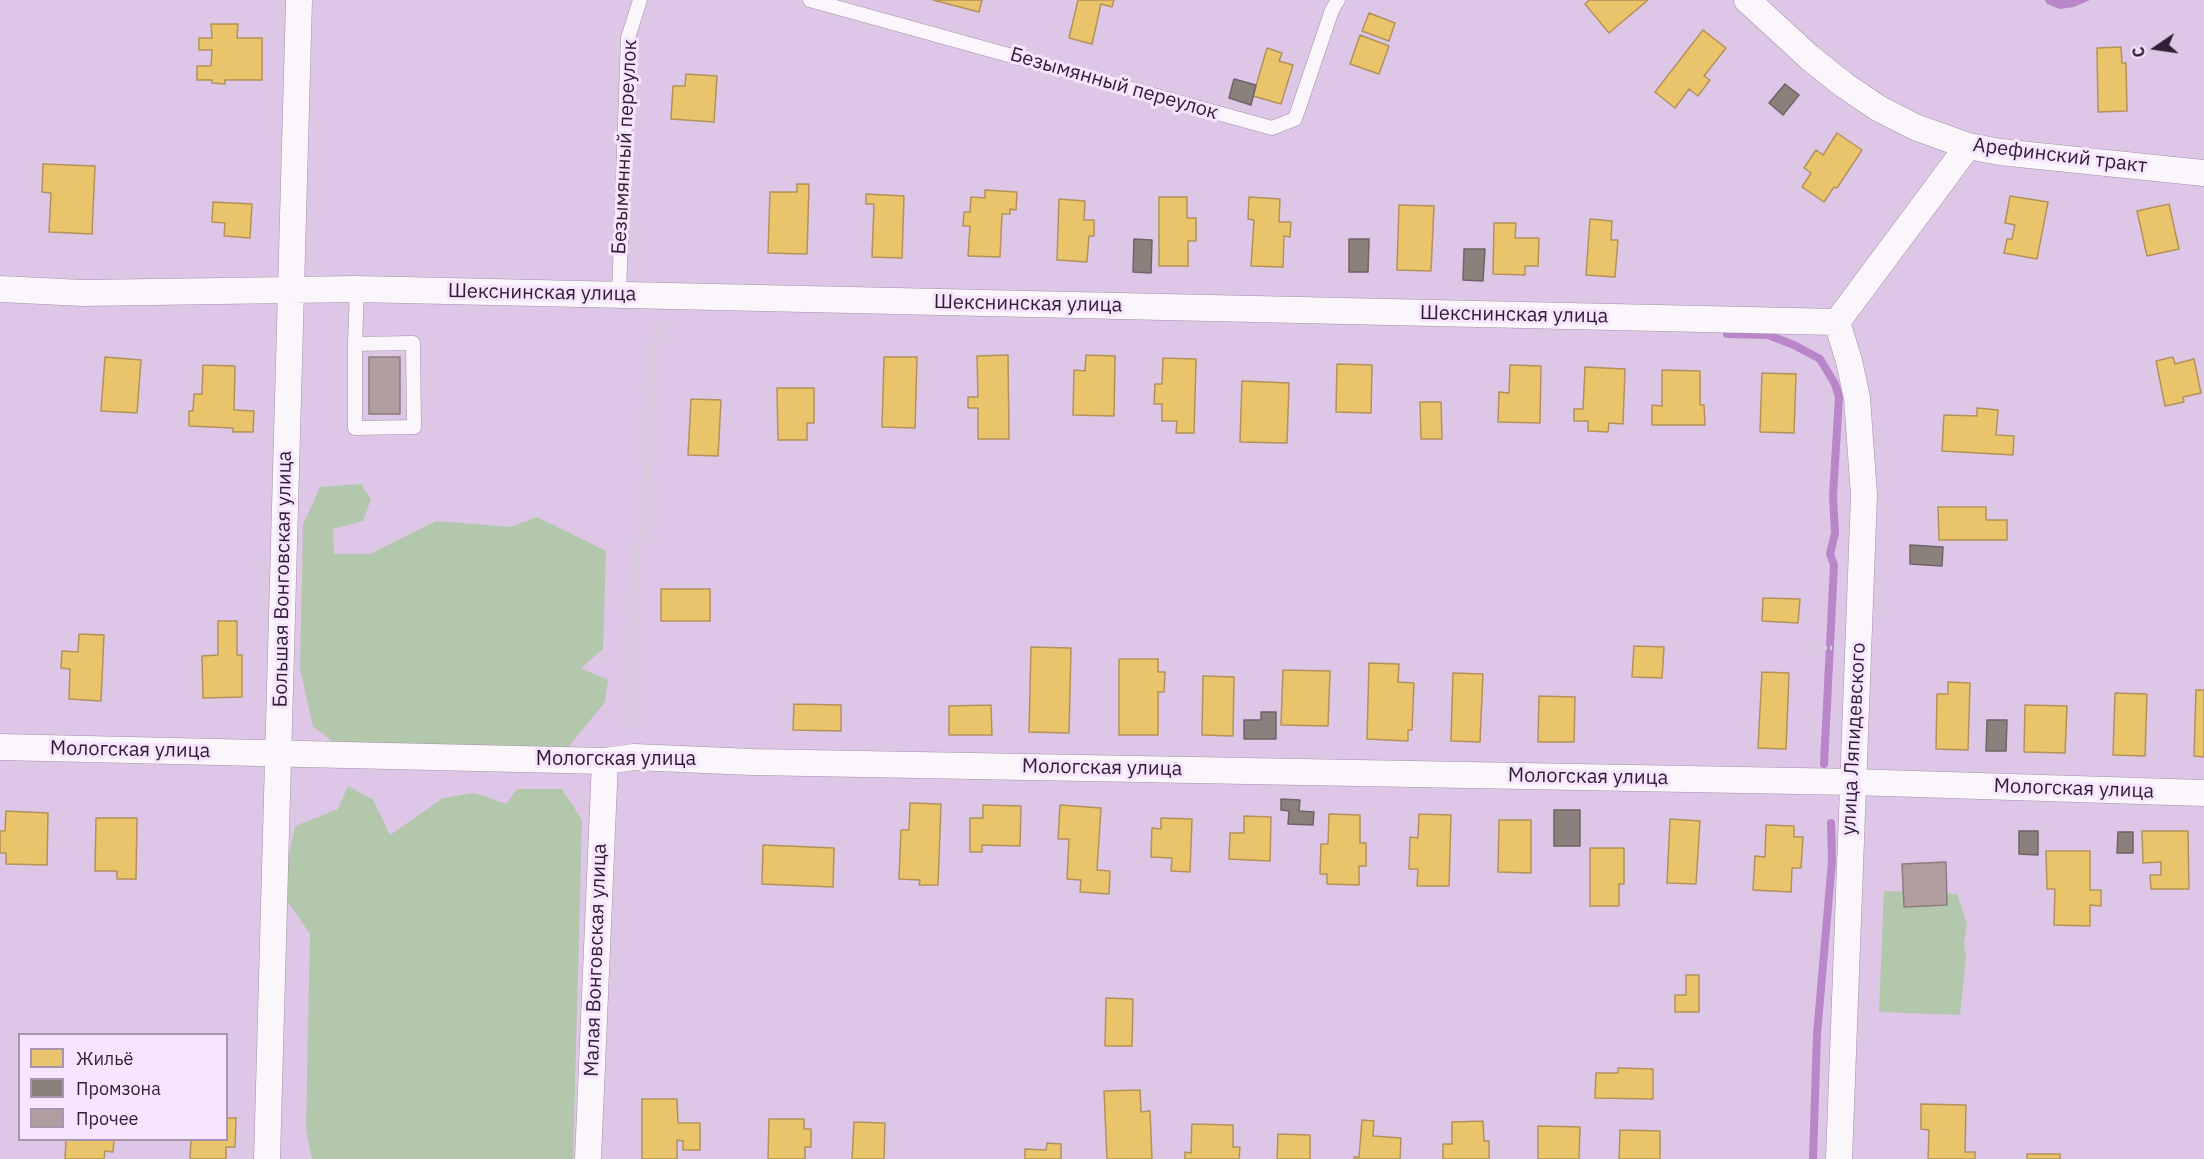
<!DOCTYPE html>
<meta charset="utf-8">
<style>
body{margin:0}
#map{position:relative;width:2204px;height:1159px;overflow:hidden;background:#dec6e6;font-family:"IBM Plex Sans",sans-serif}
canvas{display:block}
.legend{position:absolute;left:18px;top:1033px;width:210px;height:108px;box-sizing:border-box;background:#f7e4fd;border:2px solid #a795ad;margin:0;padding:8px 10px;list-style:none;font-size:18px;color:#301e35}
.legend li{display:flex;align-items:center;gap:12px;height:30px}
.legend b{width:30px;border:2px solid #a795ad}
.north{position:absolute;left:2126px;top:18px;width:60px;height:60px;-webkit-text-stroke:4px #f7e4fd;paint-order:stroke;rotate:257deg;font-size:16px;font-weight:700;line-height:24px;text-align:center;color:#301e35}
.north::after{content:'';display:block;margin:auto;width:21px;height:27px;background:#301e35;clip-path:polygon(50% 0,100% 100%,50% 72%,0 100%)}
</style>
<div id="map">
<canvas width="2204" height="1159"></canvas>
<ul class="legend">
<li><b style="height:16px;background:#e9c46a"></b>Жильё</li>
<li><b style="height:16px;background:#8a817c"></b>Промзона</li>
<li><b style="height:16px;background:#b19ea1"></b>Прочее</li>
</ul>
<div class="north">С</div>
</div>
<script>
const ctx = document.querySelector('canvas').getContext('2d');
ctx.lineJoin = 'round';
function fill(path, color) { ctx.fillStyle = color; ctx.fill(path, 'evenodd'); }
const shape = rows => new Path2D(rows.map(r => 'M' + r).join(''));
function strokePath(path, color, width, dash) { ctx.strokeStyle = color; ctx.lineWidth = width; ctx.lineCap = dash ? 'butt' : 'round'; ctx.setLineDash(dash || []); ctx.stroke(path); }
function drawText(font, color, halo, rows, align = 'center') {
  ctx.font = font + ' "IBM Plex Sans",sans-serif'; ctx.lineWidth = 6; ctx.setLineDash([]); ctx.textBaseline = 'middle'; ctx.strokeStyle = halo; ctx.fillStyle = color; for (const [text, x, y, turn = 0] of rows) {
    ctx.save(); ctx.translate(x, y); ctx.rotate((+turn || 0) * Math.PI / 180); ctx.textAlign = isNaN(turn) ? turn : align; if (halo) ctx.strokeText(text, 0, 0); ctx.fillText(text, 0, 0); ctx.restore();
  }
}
fill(shape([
 [361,484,371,499,363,521,333,529,334,554,370,554,436,521,510,527,537,517,606,551,603,649,581,668,608,680,605,702,565,751,342,749,313,726,300,669,303,525,320,487],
 [348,786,373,800,390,835,443,798,475,793,506,804,517,789,562,789,582,820,573,1159,312,1159,306,1129,310,934,288,902,287,863,295,826,338,809],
 [1884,891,1957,894,1967,924,1964,943,1966,957,1960,1015,1879,1012]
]), '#b2c7ab');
fill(shape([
 [2045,0,2090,0,2074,7,2060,9,2047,4]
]), '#b987c9');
const homes = shape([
 [933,0,982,0,979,12,933,0],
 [1078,0,1114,0,1112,7,1101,4,1092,44,1069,38,1078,0],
 [1589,0,1648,0,1609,33,1585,4,1589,0],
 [1369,13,1395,23,1389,41,1362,31,1369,13],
 [211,24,238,24,237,38,262,38,262,80,225,80,225,84,212,83,212,80,197,80,197,66,211,66,212,50,199,50,199,38,212,38,211,24],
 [1703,30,1726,48,1704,76,1710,80,1698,96,1689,89,1675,108,1655,92,1703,30],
 [1360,35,1389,46,1379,74,1350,64,1360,35],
 [2121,47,2122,63,2126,63,2127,111,2098,112,2097,48,2121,47],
 [1267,48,1282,53,1279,61,1293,65,1281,104,1253,96,1267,48],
 [686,74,717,76,714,122,671,119,673,86,685,86,686,74],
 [1837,133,1862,150,1837,188,1834,187,1824,202,1802,187,1811,173,1804,168,1816,150,1823,155,1837,133],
 [43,164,95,166,92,234,49,232,51,193,42,192,43,164],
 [797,184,809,184,807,254,768,253,770,192,797,192,797,184],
 [985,190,1017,192,1016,210,1010,209,1010,214,1002,214,1000,257,968,256,970,226,963,226,964,212,970,212,971,197,985,198,985,190],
 [866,194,904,196,902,258,872,257,874,204,866,204,866,194],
 [2010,196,2048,202,2037,259,2004,253,2007,239,2012,239,2015,225,2005,223,2010,196],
 [1159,197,1187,197,1187,218,1196,218,1196,241,1188,241,1188,266,1159,266,1159,197],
 [1249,197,1280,199,1279,222,1291,222,1290,237,1284,236,1283,267,1251,266,1254,220,1248,219,1249,197],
 [1059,199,1085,201,1084,220,1094,220,1094,236,1089,236,1087,262,1057,260,1059,199],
 [213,202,252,204,250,238,224,236,225,223,212,222,213,202],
 [2169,204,2179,249,2147,256,2137,211,2169,204],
 [1399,205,1434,206,1431,271,1397,270,1399,205],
 [1590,219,1612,221,1611,240,1618,240,1615,277,1586,275,1590,219],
 [1494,223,1516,223,1515,238,1539,238,1538,266,1525,266,1525,275,1493,274,1494,223],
 [1008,355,1009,439,978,439,978,408,968,408,968,397,978,397,977,356,1008,355],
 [1086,355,1115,356,1114,416,1073,415,1074,370,1085,371,1086,355],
 [105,357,141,360,137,413,101,411,105,357],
 [884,357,917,357,915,428,882,427,884,357],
 [2173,357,2175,364,2194,359,2201,393,2183,397,2184,402,2165,406,2156,361,2173,357],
 [1163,358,1196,359,1194,433,1176,433,1177,421,1162,421,1162,404,1154,404,1155,384,1162,384,1163,358],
 [1337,364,1372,365,1371,413,1336,412,1337,364],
 [203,365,235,366,234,410,254,411,253,432,233,432,233,428,189,426,189,411,193,411,194,394,202,394,203,365],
 [1510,365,1541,366,1540,423,1498,422,1499,392,1509,393,1510,365],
 [1585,367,1625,369,1623,424,1609,423,1608,432,1588,431,1588,421,1574,421,1574,409,1583,409,1585,367],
 [1662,370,1700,371,1700,405,1704,405,1705,425,1652,425,1652,405,1662,406,1662,370],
 [1762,373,1796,374,1794,433,1760,432,1762,373],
 [1242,381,1289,383,1287,443,1240,442,1242,381],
 [777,388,814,388,814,423,807,423,807,440,778,440,777,388],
 [691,399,721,400,718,456,688,455,691,399],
 [1420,402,1441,402,1442,439,1421,439,1420,402],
 [1977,408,1998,410,1996,435,2014,436,2013,455,1942,451,1944,415,1977,416,1977,408],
 [1938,507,1986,507,1986,520,2007,520,2007,540,1939,540,1938,507],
 [661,589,710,589,710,621,661,621,661,589],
 [1763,598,1800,599,1798,623,1762,621,1763,598],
 [218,621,237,621,237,655,242,655,242,697,203,698,202,656,218,655,218,621],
 [79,634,104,635,101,701,69,699,70,669,61,668,62,651,78,652,79,634],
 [1634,646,1664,647,1662,678,1632,677,1634,646],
 [1031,647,1071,648,1069,733,1029,732,1031,647],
 [1119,659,1158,659,1158,672,1165,672,1164,692,1158,692,1158,735,1119,735,1119,659],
 [1369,663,1399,664,1398,682,1414,683,1412,730,1408,730,1408,741,1367,739,1369,663],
 [1283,670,1330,671,1328,726,1281,725,1283,670],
 [1762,672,1789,673,1786,749,1758,748,1762,672],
 [1453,673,1483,674,1480,742,1451,741,1453,673],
 [1203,676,1234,677,1233,736,1202,735,1203,676],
 [1948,682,1970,683,1968,750,1936,749,1937,694,1948,694,1948,682],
 [2196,690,2204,690,2204,757,2194,756,2196,690],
 [2115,693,2147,694,2145,756,2113,755,2115,693],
 [1539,696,1575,697,1574,742,1538,742,1539,696],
 [794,704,841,705,841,731,793,730,794,704],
 [991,705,992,735,949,735,949,706,991,705],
 [2025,705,2067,706,2065,753,2024,752,2025,705],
 [910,803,941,804,938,885,919,885,920,880,899,879,901,830,909,830,910,803],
 [983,805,1021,806,1020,846,982,845,982,852,970,852,970,818,983,818,983,805],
 [1060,805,1101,808,1097,870,1110,871,1109,894,1080,892,1081,880,1067,879,1069,839,1058,839,1060,805],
 [6,811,48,813,47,865,6,864,6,853,0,853,0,831,5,831,6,811],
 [1329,814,1360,815,1360,843,1366,843,1366,866,1359,866,1359,885,1327,884,1327,874,1320,874,1321,844,1328,844,1329,814],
 [1419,814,1451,815,1449,886,1417,886,1418,869,1409,869,1410,837,1418,838,1419,814],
 [1244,816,1271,817,1270,861,1229,859,1230,833,1244,833,1244,816],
 [96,818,137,818,136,879,117,879,117,871,95,871,96,818],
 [1161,818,1192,819,1190,872,1171,871,1172,858,1151,857,1152,828,1161,829,1161,818],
 [1670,819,1700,821,1696,884,1667,883,1670,819],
 [1499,820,1531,820,1531,873,1498,872,1499,820],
 [1766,825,1794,826,1794,837,1803,837,1801,868,1792,868,1791,892,1753,890,1755,856,1765,857,1766,825],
 [2142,831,2188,831,2189,889,2151,889,2150,875,2161,875,2161,862,2143,863,2142,831],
 [763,845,834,848,833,887,762,884,763,845],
 [1590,848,1624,848,1624,884,1619,884,1619,906,1590,906,1590,848],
 [2046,851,2090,851,2090,890,2101,890,2101,906,2090,905,2090,926,2054,925,2055,889,2047,889,2046,851],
 [1686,975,1699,975,1699,1012,1675,1012,1675,995,1686,995,1686,975],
 [1106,998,1133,999,1132,1046,1105,1046,1106,998],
 [1618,1068,1653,1069,1653,1099,1595,1098,1596,1073,1618,1073,1618,1068],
 [1140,1090,1141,1112,1150,1111,1152,1159,1107,1159,1104,1091,1140,1090],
 [642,1099,677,1099,678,1123,700,1123,700,1150,683,1150,683,1141,677,1140,677,1159,642,1159,642,1099],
 [1921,1104,1966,1105,1965,1152,1975,1152,1975,1159,1928,1159,1929,1130,1921,1129,1921,1104],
 [226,1118,236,1118,235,1147,226,1147,226,1159,190,1159,191,1140,184,1140,226,1140,226,1118],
 [769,1119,804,1119,804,1129,811,1129,811,1147,805,1147,805,1159,768,1159,769,1119],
 [1362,1120,1374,1121,1373,1136,1401,1138,1400,1159,1354,1159,1354,1157,1359,1157,1362,1120],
 [1483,1121,1484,1141,1489,1141,1489,1159,1443,1159,1443,1144,1452,1144,1452,1122,1483,1121],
 [854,1122,885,1123,884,1159,852,1159,854,1122],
 [1192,1124,1233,1125,1233,1147,1240,1147,1239,1159,1185,1159,1185,1152,1191,1153,1192,1124],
 [1538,1126,1580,1127,1579,1159,1538,1159,1538,1126],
 [1620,1130,1660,1131,1660,1159,1619,1159,1620,1130],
 [1278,1134,1310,1135,1310,1159,1277,1159,1278,1134],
 [66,1140,114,1140,113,1152,105,1151,104,1159,65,1159,66,1140],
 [1047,1143,1061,1144,1061,1159,1025,1159,1025,1149,1046,1150,1047,1143],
 [2027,1154,2060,1154,2060,1159,2027,1159,2027,1154]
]);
fill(homes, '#e9c46a');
strokePath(homes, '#b2925a', 1.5);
const industry = shape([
 [1234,79,1256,85,1251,105,1229,98,1234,79],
 [1785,84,1799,95,1783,115,1769,103,1785,84],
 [1134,239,1152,240,1151,273,1133,272,1134,239],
 [1349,239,1369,239,1368,272,1349,272,1349,239],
 [1464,249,1485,249,1483,281,1463,280,1464,249],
 [1910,545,1943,547,1942,566,1910,564,1910,545],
 [1261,712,1276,712,1276,739,1244,739,1244,720,1261,720,1261,712],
 [1987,720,2007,720,2006,751,1986,751,1987,720],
 [1281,799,1300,800,1299,811,1314,812,1313,825,1288,824,1289,811,1281,810,1281,799],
 [1554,810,1580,810,1580,846,1554,846,1554,810],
 [2019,831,2038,831,2038,855,2019,854,2019,831],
 [2118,832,2133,832,2133,853,2117,853,2118,832]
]);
fill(industry, '#8a817c');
strokePath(industry, '#6f6367', 1.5);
strokePath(shape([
 [1727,334,1768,335,1794,345,1820,359,1835,384,1839,397,1833,496,1835,533,1830,554,1834,565,1824,764],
 [1813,1159,1817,1034,1832,861,1831,823]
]), '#b987c9', 8);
const building = shape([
 [369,357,400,357,400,414,369,414,369,357],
 [1946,862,1947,905,1904,907,1902,864,1946,862]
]);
fill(building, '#b19ea1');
strokePath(building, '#8c7c80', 1.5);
const service = shape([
 [810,0,1272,128,1295,119,1332,10,1338,0],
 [619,294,628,38,640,0],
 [355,344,413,343,414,427,355,428,355,344,357,289]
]);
const minor = shape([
 [1747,0,1809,57,1844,85,1878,108,1915,127,1968,146,2000,152,2204,173],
 [0,289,83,293,357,289,1837,322,1968,146],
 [1837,322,1849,361,1857,398,1864,495,1839,1159],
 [0,747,605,761,634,757,752,762,1852,782,2204,793],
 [267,1159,299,0],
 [588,1159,605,761]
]);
strokePath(service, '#a390a8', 15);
strokePath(minor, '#a390a8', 27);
strokePath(shape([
 [1812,648,1832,648],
 [633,730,633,660,638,548,644,522,654,350,661,322]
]), '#d7cfd9', 4, [6, 3]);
strokePath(service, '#faf6fb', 14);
strokePath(minor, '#faf6fb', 26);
drawText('20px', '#301e35', '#f7e4fd', [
 ["Безымянный переулок",1114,84,16],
 ["Безымянный переулок",625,147,-87],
 ["Арефинский тракт",2060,156,7],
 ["Шекснинская улица",542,293,1],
 ["Шекснинская улица",1028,304,1],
 ["Шекснинская улица",1514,315,1],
 ["Большая Вонговская улица",283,579,-89],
 ["улица Ляпидевского",1854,739,-87],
 ["Мологская улица",130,750,1],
 ["Мологская улица",616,759],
 ["Мологская улица",1102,768,1],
 ["Мологская улица",1588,777,1],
 ["Мологская улица",2074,789,2],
 ["Малая Вонговская улица",596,960,-88]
]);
</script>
